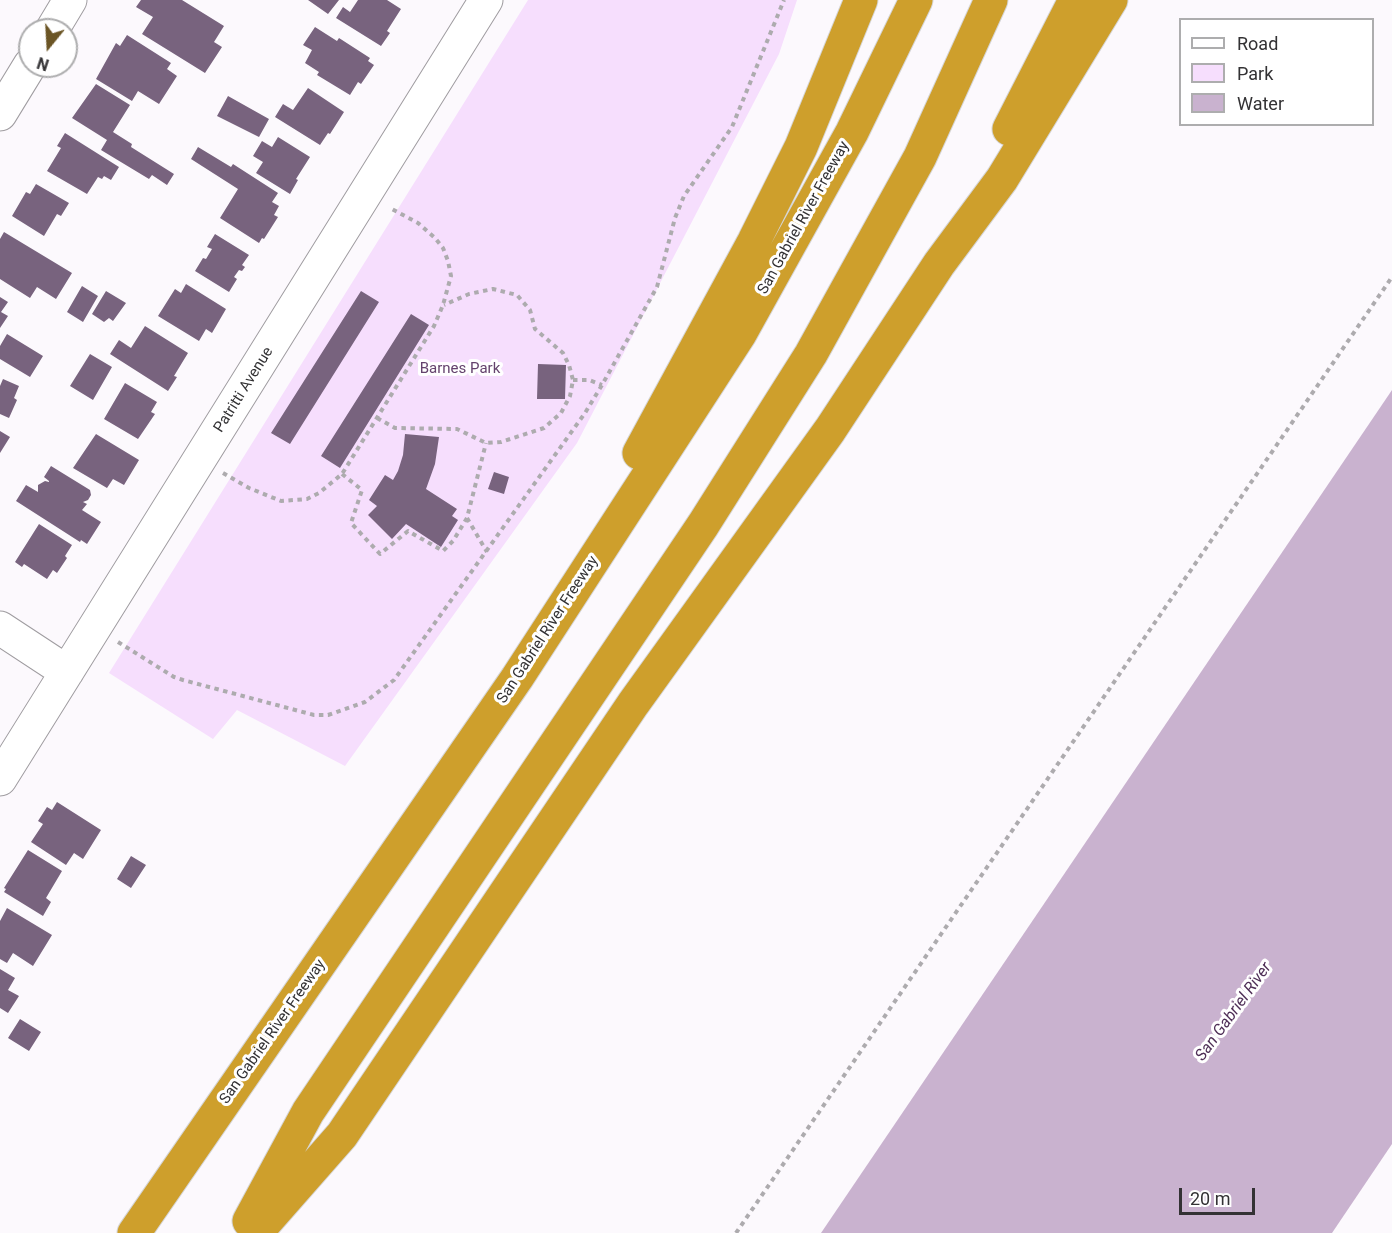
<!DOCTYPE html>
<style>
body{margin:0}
#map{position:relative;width:1392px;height:1233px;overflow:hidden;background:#fcf9fd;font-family:Roboto,sans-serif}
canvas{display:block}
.legend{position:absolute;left:1179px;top:18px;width:195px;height:108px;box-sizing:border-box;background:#fff;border:2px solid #adadae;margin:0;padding:8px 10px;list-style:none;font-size:18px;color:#333234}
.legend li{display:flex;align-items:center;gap:12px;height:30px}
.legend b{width:30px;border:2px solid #adadae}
.north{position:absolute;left:18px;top:18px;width:60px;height:60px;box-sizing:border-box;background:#fff;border:2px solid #adadae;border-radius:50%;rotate:198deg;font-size:16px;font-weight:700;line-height:24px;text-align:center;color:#333234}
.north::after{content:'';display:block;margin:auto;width:21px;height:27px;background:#6b5525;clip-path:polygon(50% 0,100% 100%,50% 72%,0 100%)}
.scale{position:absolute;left:1179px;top:1188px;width:76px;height:27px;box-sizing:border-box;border:3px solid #333234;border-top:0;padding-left:8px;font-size:18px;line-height:21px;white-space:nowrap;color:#333234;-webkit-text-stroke:4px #fff;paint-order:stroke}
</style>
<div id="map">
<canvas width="1392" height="1233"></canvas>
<ul class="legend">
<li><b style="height:8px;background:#fff"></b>Road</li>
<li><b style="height:16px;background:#f6defd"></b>Park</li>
<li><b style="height:16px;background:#c9b2cf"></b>Water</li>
</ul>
<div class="north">N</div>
<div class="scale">20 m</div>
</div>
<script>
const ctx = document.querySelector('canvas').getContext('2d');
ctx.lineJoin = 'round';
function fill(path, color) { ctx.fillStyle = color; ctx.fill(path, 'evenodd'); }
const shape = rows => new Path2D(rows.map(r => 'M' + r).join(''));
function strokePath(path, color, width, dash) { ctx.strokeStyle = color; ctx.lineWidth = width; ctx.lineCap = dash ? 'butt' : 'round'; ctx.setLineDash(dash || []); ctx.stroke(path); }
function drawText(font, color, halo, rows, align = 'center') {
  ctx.font = font + ' Roboto,sans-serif'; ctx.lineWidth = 6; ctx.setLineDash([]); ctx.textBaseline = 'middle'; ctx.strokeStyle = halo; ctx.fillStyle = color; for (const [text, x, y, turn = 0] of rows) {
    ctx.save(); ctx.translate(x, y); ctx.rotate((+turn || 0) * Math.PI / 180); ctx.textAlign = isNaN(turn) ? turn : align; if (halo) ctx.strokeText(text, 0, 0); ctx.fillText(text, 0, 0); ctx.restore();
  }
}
fill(shape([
 [528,0,797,0,779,54,577,443,345,766,237,710,213,739,109,673]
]), '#f6defd');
fill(shape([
 [1392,390,1392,1144,1332,1233,821,1233]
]), '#c9b2cf');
fill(shape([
 [141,0,182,0,224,26,214,42,222,47,205,73,142,34,153,17,136,7],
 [308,0,339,0,328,14],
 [358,0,387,0,401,9,387,31,390,33,381,46,336,18,343,7,350,12],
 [315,27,337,41,339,38,370,58,368,61,374,65,361,84,358,82,350,95,317,75,319,72,305,63,312,50,303,45],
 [127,35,171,63,167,69,177,76,159,104,138,91,132,101,96,79,116,43,120,46],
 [96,84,130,105,113,132,132,144,131,147,174,174,167,185,152,175,149,179,101,150,107,140,72,118],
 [308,88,344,112,330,134,328,133,320,145,275,117,283,104,293,110],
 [228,96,269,119,259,137,217,116],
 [65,133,119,167,111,180,104,176,102,179,98,177,87,194,47,171,61,148,57,146],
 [278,137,310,157,296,179,298,180,290,194,256,173,263,162,253,156,262,141,272,147],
 [198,147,231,167,233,164,278,193,272,202,279,206,274,215,278,217,264,239,262,238,259,243,220,218,238,189,191,159],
 [36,184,69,203,61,216,57,214,44,236,12,216,26,192,30,194],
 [4,232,72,273,56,299,37,287,30,298,0,279,0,239],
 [215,234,249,255,242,265,245,267,242,271,239,270,234,277,237,279,229,292,195,271,203,258,206,259,212,249,207,247],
 [186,284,226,309,212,333,206,329,199,341,158,316,175,289,181,293],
 [82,286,98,296,83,322,67,312],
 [106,291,126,303,113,321,109,318,104,322,92,314],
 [361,291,379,302,290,444,271,433],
 [0,297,8,302,1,312,8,316,0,328],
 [411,314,429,325,340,468,321,456],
 [145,326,188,353,174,376,177,377,168,391,110,354,119,340,131,348],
 [7,334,43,356,30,377,0,359,0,346],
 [90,354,112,367,93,400,70,386],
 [538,364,566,365,565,399,537,399],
 [3,379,19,386,14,398,17,400,9,418,0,414,0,386],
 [125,383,157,402,151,412,155,414,138,439,104,419],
 [0,431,10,437,0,453],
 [96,434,139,460,124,485,113,479,107,488,73,468],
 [405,434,439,437,435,464,426,489,457,509,452,516,458,520,441,547,406,524,392,539,368,515,377,506,369,500,385,475,393,480,398,471,403,455],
 [51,466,90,490,91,495,88,500,83,502,87,504,82,510,101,522,87,544,81,540,80,542,16,501,26,485,38,492,38,485,45,481,49,482,49,481,44,477],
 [494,472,509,477,504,494,488,489],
 [39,524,72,545,65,556,67,558,57,573,53,570,47,579,24,564,22,567,15,562],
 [57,802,101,830,83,859,74,853,66,865,31,842,43,824,38,821,47,807,52,810],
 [28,850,62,871,46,898,51,902,43,916,4,892,6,889,4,888],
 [131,856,146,865,131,888,117,879],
 [7,908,52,935,33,966,13,953,7,963,0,959,0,921],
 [0,969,15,978,8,990,19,996,8,1013,0,1008],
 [20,1019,41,1032,29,1051,8,1038]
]), '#78637e');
const minor = shape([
 [52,30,70,0],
 [0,114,30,65],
 [0,628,67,672],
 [0,779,486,0]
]);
const highway = shape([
 [1009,129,1075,0],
 [639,453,754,241,801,147,861,0],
 [249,1221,308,1112,703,525,811,354,920,157,991,0],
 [134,1233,517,678,740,334,852,132,916,0],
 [256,1233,342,1135,633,704,830,430,939,264,1002,179,1111,0]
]);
strokePath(minor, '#9f9ca0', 35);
strokePath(highway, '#d6d6d6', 35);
strokePath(shape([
 [573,380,589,380,602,385],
 [377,418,395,428,457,429,486,443,501,442,544,428,561,413,570,396,573,380,569,365,563,353,535,329,530,310,517,295,493,289,469,294,444,305],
 [223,473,249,488,281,501,307,499,319,493,342,474,434,326,443,305,451,276,448,261,443,248,435,238,418,223,390,208],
 [342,474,362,490,351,523,380,554,408,531,443,551,453,541,467,518,486,443],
 [467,518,487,552],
 [118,642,174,677,183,680,314,715,328,715,365,702,394,680,585,413,602,385,657,287,675,218,684,196,732,127,784,0],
 [736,1233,1392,277]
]), '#adabae', 4, [4.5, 4.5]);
strokePath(minor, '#fff', 33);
strokePath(highway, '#ce9f2c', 33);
drawText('15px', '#333234', '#fff', [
 ["San Gabriel River Freeway",804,218,-61],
 ["Patritti Avenue",244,390,-58],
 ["San Gabriel River Freeway",548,630,-57],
 ["San Gabriel River Freeway",273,1032,-55]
]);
drawText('15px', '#64426d', '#fff', [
 ["Barnes Park",460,369]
]);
drawText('italic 16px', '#4f2f57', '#fff', [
 ["San Gabriel River",1234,1012,-54]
]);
</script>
